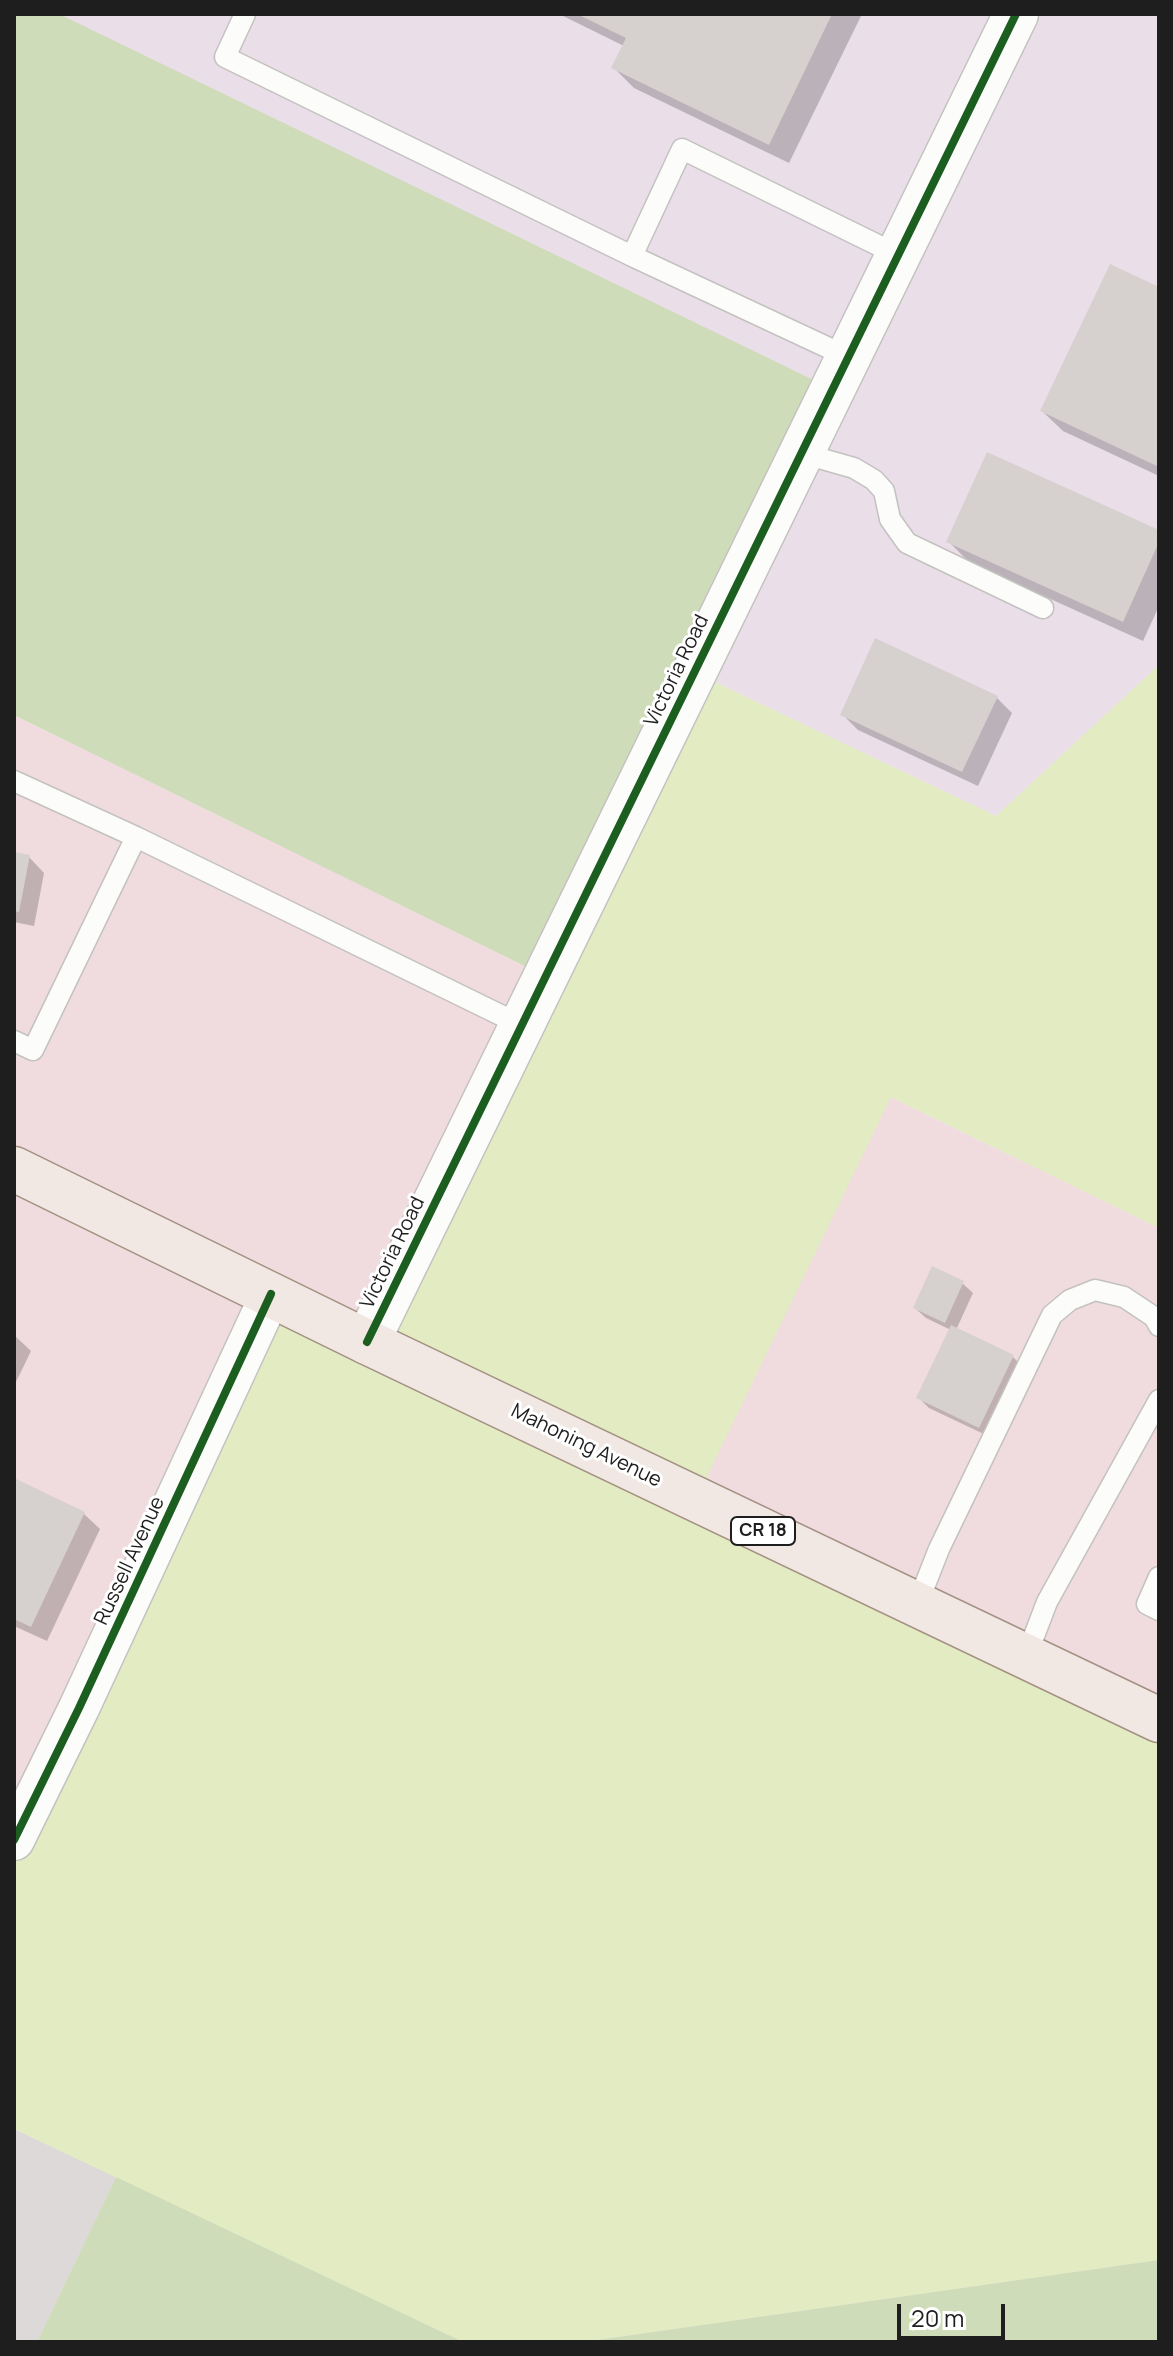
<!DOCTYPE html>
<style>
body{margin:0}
#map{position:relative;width:1173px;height:2356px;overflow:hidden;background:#ede9e6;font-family:Manrope,sans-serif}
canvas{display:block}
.frame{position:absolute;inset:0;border:16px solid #1e1e1e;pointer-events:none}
.scale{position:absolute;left:897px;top:2304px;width:108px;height:36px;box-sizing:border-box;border:4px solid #1e1e1e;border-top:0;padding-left:10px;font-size:24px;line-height:28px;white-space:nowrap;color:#1e1e1e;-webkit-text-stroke:6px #fff;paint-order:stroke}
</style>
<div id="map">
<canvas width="1173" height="2356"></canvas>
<div class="frame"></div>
<div class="scale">20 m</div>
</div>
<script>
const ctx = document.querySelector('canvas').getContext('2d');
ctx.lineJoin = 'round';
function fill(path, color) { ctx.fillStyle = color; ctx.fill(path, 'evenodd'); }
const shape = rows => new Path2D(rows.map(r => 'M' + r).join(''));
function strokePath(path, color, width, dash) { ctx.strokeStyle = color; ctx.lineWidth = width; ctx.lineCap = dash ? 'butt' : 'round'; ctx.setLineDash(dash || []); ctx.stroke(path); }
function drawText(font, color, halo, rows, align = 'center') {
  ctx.font = font + ' Manrope,sans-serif'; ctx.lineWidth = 6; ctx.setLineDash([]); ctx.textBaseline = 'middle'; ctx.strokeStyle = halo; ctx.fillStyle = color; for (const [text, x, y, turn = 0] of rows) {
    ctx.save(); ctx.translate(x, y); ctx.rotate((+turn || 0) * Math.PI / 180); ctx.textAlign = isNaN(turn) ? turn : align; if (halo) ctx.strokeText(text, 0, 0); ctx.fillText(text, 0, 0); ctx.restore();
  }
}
fill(shape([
 [14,2129,116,2177,37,2342,14,2342]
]), '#dcd9d8');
fill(shape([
 [14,715,545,976,564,938,1159,1228,1159,1720,14,1840]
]), '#f0dcde');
fill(shape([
 [59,14,1159,14,1159,665,996,816,694,672]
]), '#eadee8');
fill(shape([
 [1159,665,1159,1228,891,1097,696,1499,1159,1720,1159,2260,583,2342,463,2342,14,2129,14,1840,271,1294,367,1342,694,672,996,816]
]), '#e2ebc2');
fill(shape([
 [14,14,59,14,832,389,545,976,14,715],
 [116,2177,463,2342,37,2342],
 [1159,2260,1159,2342,583,2342]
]), '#cedcb9');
fill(shape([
 [559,14,862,14,789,163,634,88,614,68,624,46],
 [1159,289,1159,476,1063,431,1042,411],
 [1159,532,1159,606,1143,641,969,562,948,541],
 [996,697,1012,713,978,786,858,730,842,714],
 [14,854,29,857,44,873,34,926,14,922],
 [962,1283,973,1293,956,1330,1013,1357,1023,1367,990,1437,929,1408,918,1397,951,1330,926,1318,915,1308],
 [14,1335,31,1351,14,1386],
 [14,1480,84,1514,100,1529,47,1641,14,1626]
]), '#0003');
fill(shape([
 [577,14,832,14,769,145,611,68,626,38],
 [1110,264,1159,287,1159,467,1040,411],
 [987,452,1159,530,1159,542,1123,622,946,542],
 [875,638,998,696,962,772,840,715],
 [14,852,30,855,19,912,14,911],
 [932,1266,964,1281,945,1323,913,1308],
 [951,1325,1014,1355,979,1428,916,1398],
 [14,1478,85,1512,31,1627,14,1619]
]), '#d6d1cf');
const service = shape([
 [245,14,225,57,632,256],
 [848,357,632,256,682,149,898,255],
 [801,453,854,468,874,480,884,491,890,519,907,543,1043,608],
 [14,781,136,837],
 [14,1041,33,1050,136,837,521,1025],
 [1159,1577,1147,1604,1159,1610],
 [917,1605,939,1549,1052,1315,1070,1300,1095,1290,1124,1297,1154,1317,1159,1326],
 [1026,1657,1047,1602,1159,1400]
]);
const minor = shape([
 [14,1840,79,1708,271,1294]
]);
const tertiary = shape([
 [367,1342,1016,14]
]);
const primary = shape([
 [14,1169,367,1342,1159,1720]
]);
strokePath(service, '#c4c2c1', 23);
strokePath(minor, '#c4c2c1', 43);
strokePath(tertiary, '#c4c2c1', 47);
strokePath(primary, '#a39082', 47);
strokePath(service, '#fcfcfb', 20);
strokePath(minor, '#fcfcfb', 40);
strokePath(tertiary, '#fcfcfb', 44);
strokePath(primary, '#f1e8e3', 44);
strokePath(shape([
 [367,1342,1016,14],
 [14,1840,79,1708,271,1294]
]), '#1b5e20', 8);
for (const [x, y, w] of [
 [763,1531,64]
]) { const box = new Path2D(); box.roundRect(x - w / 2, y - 14, w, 28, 6); ctx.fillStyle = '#fff'; ctx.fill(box); strokePath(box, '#1e1e1e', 2); }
drawText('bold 18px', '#1e1e1e', null, [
 ["CR 18",763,1531]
]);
drawText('20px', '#1e1e1e', '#fff', [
 ["Victoria Road",677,671,-64],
 ["Victoria Road",393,1253,-64],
 ["Mahoning Avenue",586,1446,26],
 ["Russell Avenue",130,1561,-65]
]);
</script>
